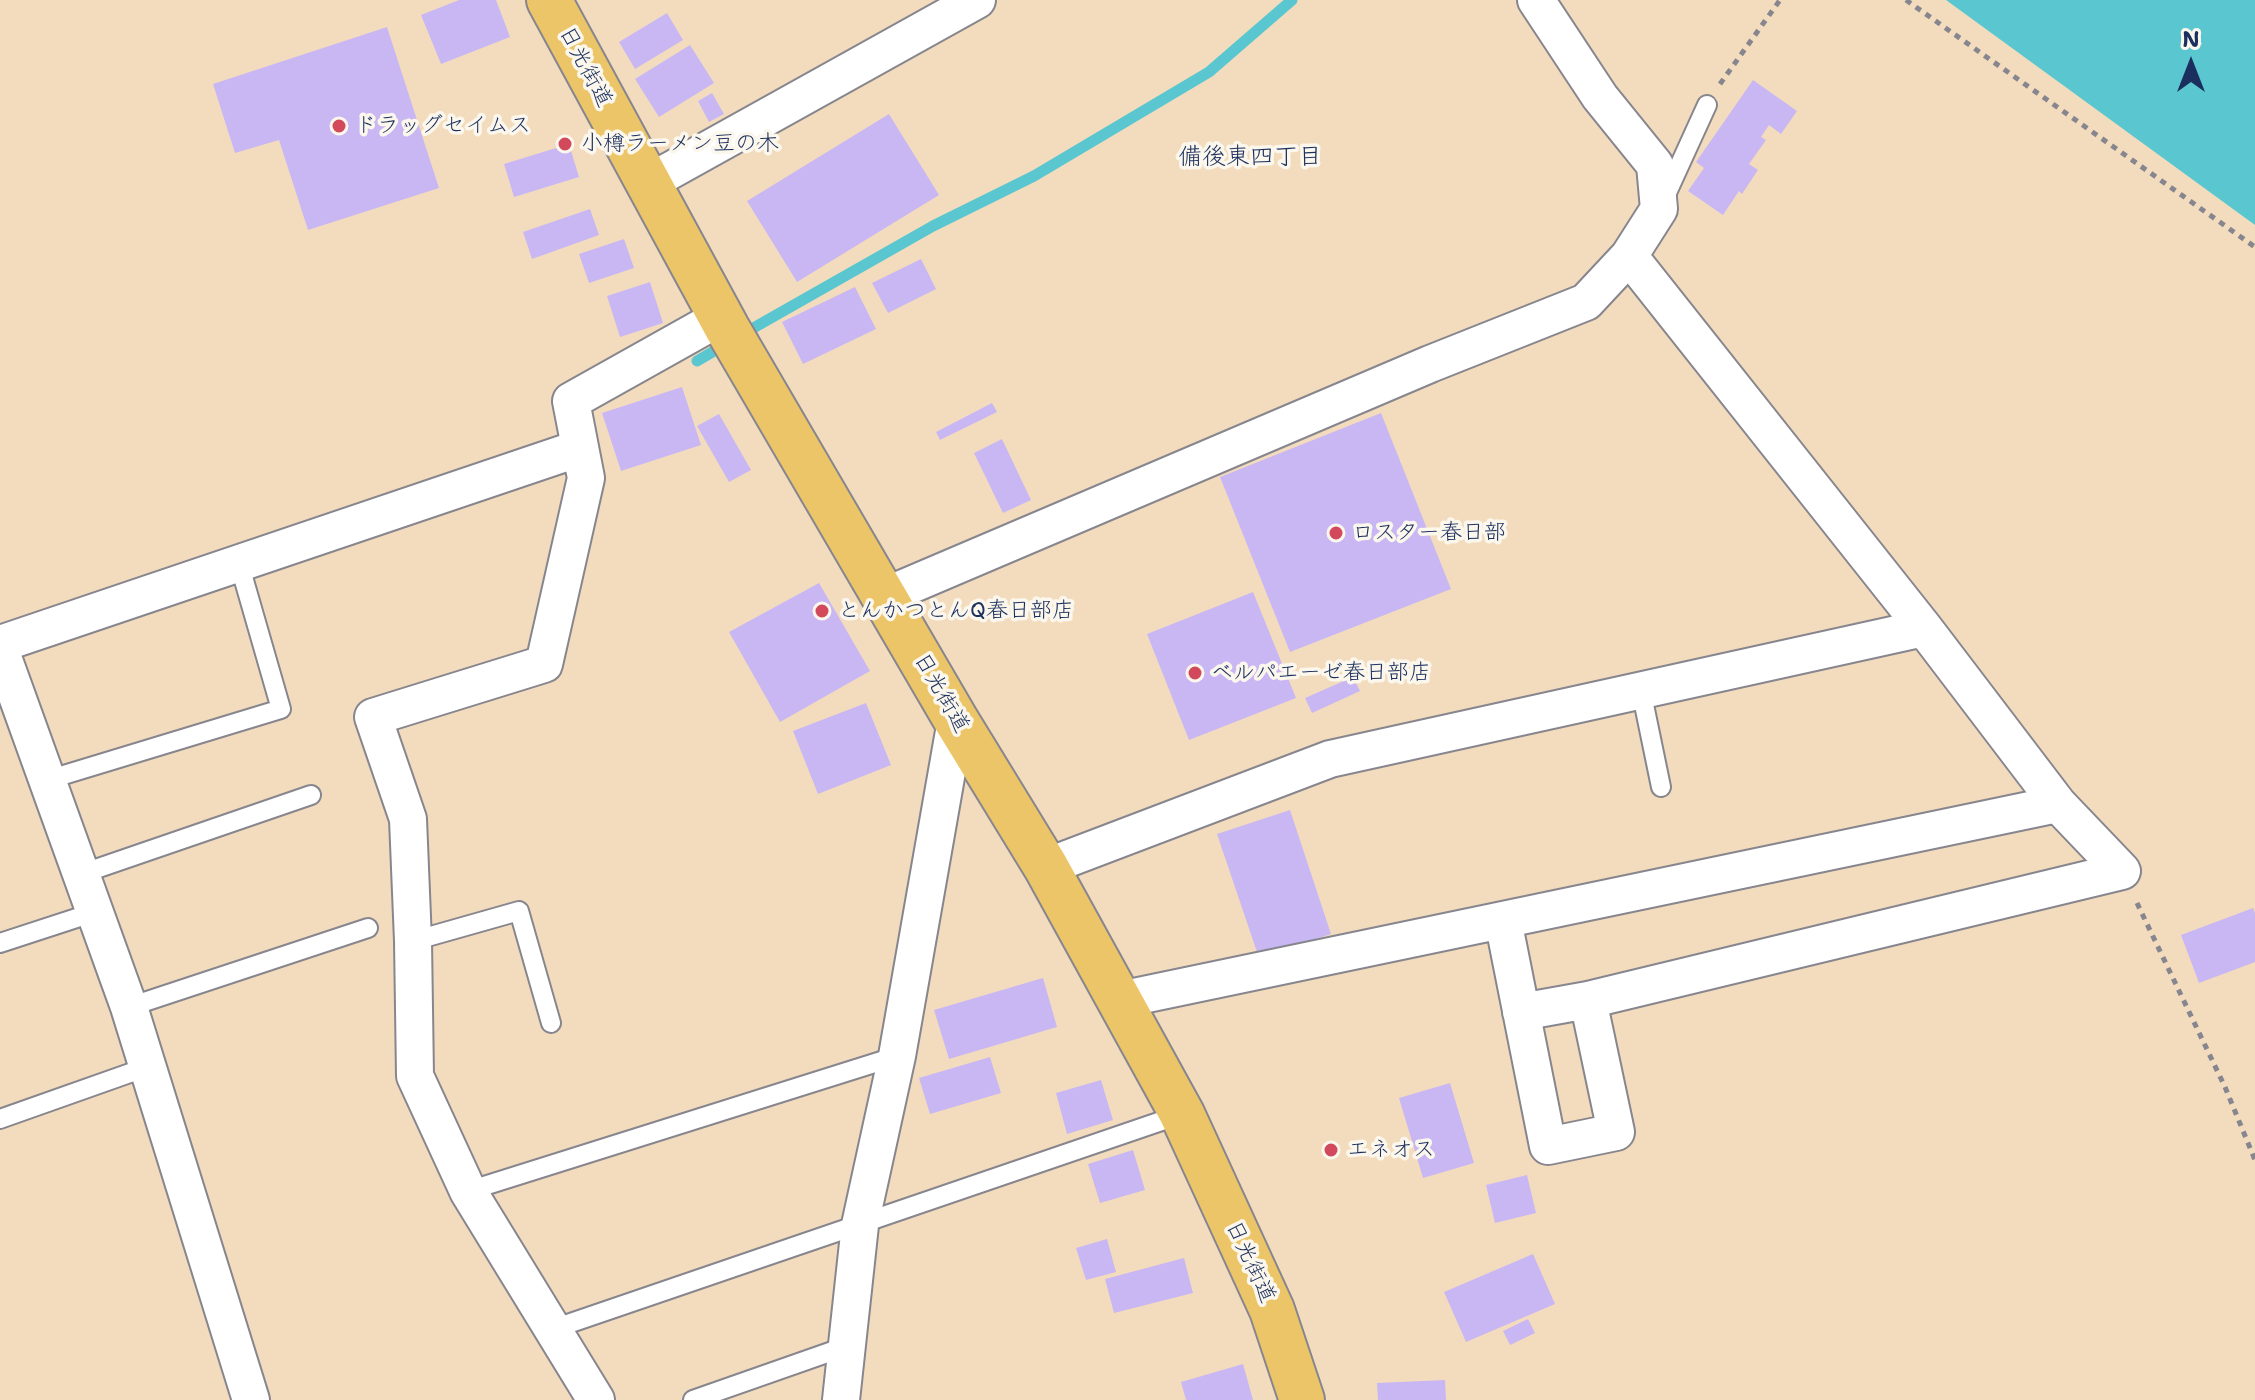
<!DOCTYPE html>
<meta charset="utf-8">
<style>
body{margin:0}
#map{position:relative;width:2255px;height:1400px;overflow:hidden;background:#f3dcbd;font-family:"Shantell Sans",sans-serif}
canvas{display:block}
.north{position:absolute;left:2151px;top:24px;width:80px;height:80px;-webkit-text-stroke:6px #fbf7ec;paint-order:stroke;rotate:0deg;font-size:22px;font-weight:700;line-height:32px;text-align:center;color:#1b2f5e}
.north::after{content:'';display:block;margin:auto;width:28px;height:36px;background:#1b2f5e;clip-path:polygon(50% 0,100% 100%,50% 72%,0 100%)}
</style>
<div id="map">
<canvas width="2255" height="1400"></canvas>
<div class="north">N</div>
</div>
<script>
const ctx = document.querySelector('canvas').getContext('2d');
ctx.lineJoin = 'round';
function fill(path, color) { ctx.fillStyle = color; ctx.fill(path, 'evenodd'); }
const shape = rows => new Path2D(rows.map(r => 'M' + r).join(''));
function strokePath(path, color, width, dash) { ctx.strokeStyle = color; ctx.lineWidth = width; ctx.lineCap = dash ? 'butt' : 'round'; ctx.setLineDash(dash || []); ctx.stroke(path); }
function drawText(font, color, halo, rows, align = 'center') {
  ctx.font = font + ' "Shantell Sans","Klee One",sans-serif'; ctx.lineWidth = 7; ctx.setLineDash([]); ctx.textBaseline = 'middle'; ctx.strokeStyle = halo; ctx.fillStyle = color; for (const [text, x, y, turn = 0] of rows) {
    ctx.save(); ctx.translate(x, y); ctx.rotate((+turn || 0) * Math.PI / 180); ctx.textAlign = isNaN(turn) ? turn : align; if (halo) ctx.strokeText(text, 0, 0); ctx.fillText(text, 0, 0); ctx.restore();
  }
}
fill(shape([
 [1946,0,2255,0,2255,225]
]), '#5ac7d0');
strokePath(shape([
 [741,335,933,226,1034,176,1209,72,1292,0],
 [697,361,726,344]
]), '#5ac7d0', 11);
fill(shape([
 [459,0,496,0,510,37,441,64,421,15],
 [667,13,683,40,635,69,619,42],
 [387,27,439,188,308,230,279,140,235,153,213,84],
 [690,45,714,83,659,117,635,79],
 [1753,80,1797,111,1781,134,1769,125,1761,137,1766,140,1749,164,1758,170,1742,194,1739,191,1723,215,1688,191,1704,168,1696,162],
 [712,93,724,114,709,122,698,101],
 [889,114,939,195,797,282,747,201],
 [569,144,579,177,514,197,504,164],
 [590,209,599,235,532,259,523,232],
 [624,239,634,268,589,283,579,254],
 [921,259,936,289,888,313,872,283],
 [650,282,663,323,620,337,607,296],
 [855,287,876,329,803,364,782,322],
 [682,387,701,445,621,471,602,413],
 [992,403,997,412,940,440,936,432],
 [1381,413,1451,589,1290,652,1220,477],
 [719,414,751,470,729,482,697,426],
 [1002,439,1031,500,1003,513,974,453],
 [819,583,870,671,780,722,729,632],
 [1253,592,1296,698,1189,740,1147,634],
 [1353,677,1360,691,1312,713,1305,698],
 [866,703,891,765,818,794,793,731],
 [1290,810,1331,934,1259,958,1217,834],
 [2253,908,2255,913,2255,962,2199,983,2181,935],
 [1043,978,1057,1027,949,1059,934,1010],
 [990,1057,1001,1093,930,1114,919,1078],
 [1101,1080,1113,1120,1067,1134,1056,1093],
 [1450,1083,1474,1163,1423,1178,1399,1098],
 [1133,1150,1145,1190,1100,1203,1088,1164],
 [1527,1175,1536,1213,1495,1223,1486,1185],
 [1107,1239,1116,1272,1086,1280,1076,1248],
 [1533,1254,1555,1304,1466,1342,1444,1292],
 [1184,1258,1193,1293,1114,1313,1105,1279],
 [1528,1319,1535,1333,1510,1345,1503,1331],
 [1243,1364,1253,1400,1186,1400,1181,1382],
 [1445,1380,1446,1400,1378,1400,1377,1383]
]), '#c9b7f4');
const lane = shape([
 [1665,197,1707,105],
 [1641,690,1661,787],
 [47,780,281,709,239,563],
 [81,874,311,795],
 [413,941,519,911,551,1023],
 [0,943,95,912],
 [129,1007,368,928],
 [0,1119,147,1067],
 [468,1191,897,1056],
 [553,1329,1182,1114],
 [693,1400,847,1346]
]);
const street = shape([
 [648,183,977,0],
 [885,596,1430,364,1586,302,1629,256,1659,209,1655,165,1600,97,1536,0],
 [0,644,580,448],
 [0,649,129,1007,251,1400],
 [1046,867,1330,759,1924,628],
 [1503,920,1548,1146,1616,1132,1588,1000,2122,871,2058,804,1924,628,1629,256],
 [1119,1000,2058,804],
 [1521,1012,1588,1000],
 [596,1400,468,1191,415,1076,413,941,408,819,373,717,544,664,586,478,571,401,721,317],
 [841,1400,860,1225,897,1056,956,720]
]);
const highway = shape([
 [549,0,727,328,956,720,1046,867,1182,1114,1272,1310,1302,1400]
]);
strokePath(lane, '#87868e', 22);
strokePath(street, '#87868e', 40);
strokePath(highway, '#87868e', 48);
strokePath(shape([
 [1906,0,2255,247],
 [1720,84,1780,0],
 [2137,903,2225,1087,2255,1160]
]), '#87868e', 5, [6, 6]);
strokePath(lane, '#fff', 18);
strokePath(street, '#fff', 36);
strokePath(highway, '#edc569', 44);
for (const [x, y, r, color] of [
 [339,126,8,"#d1495b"],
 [565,144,8,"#d1495b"],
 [1336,533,8,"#d1495b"],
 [822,611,8,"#d1495b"],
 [1195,673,8,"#d1495b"],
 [1331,1150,8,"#d1495b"]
]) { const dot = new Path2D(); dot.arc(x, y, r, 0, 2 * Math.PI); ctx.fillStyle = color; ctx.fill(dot); strokePath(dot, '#fbf7ec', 3); }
drawText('22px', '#1b2f5e', '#fbf7ec', [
 ["日光街道",585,67,62],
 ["日光街道",941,693,60],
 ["日光街道",1250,1262,65]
]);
drawText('22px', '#1b2f5e', '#fbf7ec', [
 ["ドラッグセイムス",355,126],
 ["小樽ラーメン豆の木",581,144],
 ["ロスター春日部",1352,533],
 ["とんかつとんQ春日部店",838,611],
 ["ベルパエーゼ春日部店",1211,673],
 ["エネオス",1347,1150]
], 'left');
drawText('24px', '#1b2f5e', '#fbf7ec', [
 ["備後東四丁目",1250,158]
]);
</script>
